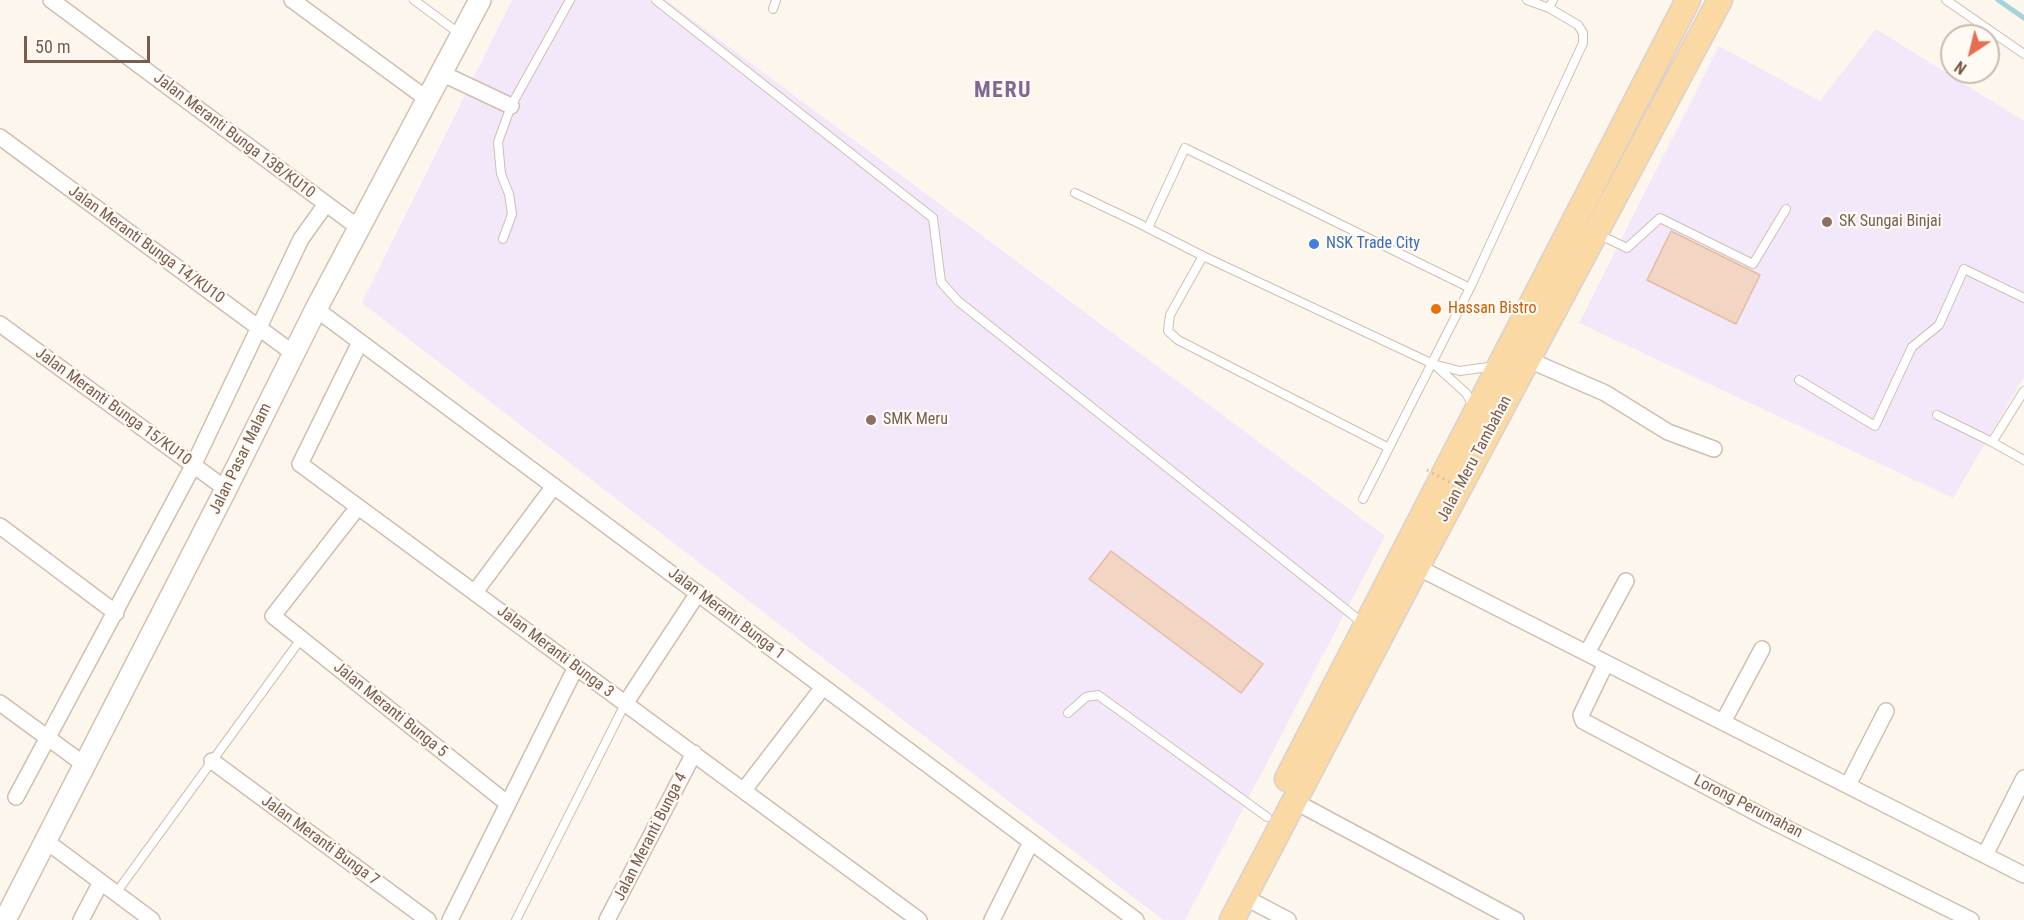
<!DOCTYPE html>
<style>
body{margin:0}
#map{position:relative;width:2024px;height:920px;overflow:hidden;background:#fdf6ec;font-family:"Roboto Condensed",sans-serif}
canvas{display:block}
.north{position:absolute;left:1940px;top:24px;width:60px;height:60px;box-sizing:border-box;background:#fffaf3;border:2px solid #cabbb1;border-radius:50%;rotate:215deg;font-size:16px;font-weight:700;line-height:24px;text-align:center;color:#7a5c4d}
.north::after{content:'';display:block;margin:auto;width:21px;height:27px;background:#e76f51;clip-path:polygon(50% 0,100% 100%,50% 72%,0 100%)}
.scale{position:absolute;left:24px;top:36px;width:126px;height:27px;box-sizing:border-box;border:3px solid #7a5c4d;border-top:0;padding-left:8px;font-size:18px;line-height:21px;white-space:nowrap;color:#7a5c4d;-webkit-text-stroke:4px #fffaf3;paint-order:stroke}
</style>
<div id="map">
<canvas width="2024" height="920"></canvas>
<div class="north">N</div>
<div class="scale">50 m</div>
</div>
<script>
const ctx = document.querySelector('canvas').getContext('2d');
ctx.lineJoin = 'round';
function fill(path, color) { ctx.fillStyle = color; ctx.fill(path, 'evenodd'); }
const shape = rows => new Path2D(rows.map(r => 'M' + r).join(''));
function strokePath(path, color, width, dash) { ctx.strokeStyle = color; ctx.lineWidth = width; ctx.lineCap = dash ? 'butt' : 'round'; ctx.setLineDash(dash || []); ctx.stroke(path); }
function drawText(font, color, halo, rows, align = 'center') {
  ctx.font = font + ' "Roboto Condensed",sans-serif'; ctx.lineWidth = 4.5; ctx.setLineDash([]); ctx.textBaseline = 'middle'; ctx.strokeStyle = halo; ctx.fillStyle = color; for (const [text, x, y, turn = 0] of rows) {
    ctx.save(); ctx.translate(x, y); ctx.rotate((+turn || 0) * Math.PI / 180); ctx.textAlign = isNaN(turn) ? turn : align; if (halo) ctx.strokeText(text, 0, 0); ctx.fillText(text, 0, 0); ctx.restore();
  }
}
fill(shape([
 [512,0,666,0,1385,536,1185,920,1163,920,362,303],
 [1876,29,2024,121,2024,377,1953,498,1579,323,1719,46,1820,101]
]), '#f3e8fa');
strokePath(shape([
 [1998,0,2024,18]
]), '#a5d3da', 5);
const building = shape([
 [1671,231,1760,275,1736,324,1647,280,1671,231],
 [1111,551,1263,664,1241,693,1089,579,1111,551]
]);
fill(building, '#f3d5c3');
strokePath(building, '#e6bba3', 1.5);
const lane = shape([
 [414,0,460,34],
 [656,0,933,218,941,282,958,301,1364,624],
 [1946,0,2024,54],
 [1549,8,1553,0],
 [773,9,776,0],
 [1075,193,1138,223,1203,256,1433,364,1460,371,1495,366],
 [1148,228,1185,148,1470,288],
 [1598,234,1627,248,1660,218,1753,264,1786,209],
 [503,239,512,214,509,194,501,174,498,142,511,106,570,0],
 [1203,256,1170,315,1168,331,1178,340,1389,448],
 [1437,367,1466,393,1473,406],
 [1799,380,1875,426,1912,347,1939,325,1964,269,2024,298],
 [1937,415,1992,442,2024,460],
 [1992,442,2024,391],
 [1363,499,1470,288,1583,43,1583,33,1578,25,1549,8,1527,0],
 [1068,713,1086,697,1098,695,1267,817],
 [116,893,301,639],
 [516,920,625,704]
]);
const street = shape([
 [51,0,359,228],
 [292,0,427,99],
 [441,73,511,106],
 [0,137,293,353],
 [316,309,1136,920],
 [0,324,226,489],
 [360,342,300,464,919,920],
 [1529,360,1605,393,1668,432,1714,449],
 [358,507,273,616,508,804],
 [0,526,116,613],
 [1417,567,2024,875],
 [475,592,554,486],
 [1587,653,1626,581],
 [1606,663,1581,715,1583,721,1768,819,1971,920],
 [0,703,85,765],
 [625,704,698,593],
 [1723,722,1762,649],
 [212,761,428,920],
 [1848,785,1886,711],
 [744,790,823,687],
 [16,797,193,466,301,239,326,204],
 [1294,801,1516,920],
 [46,841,152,920],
 [1985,855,2024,778],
 [1244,897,1288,920],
 [81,920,101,882],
 [450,920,576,667],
 [607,920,694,753],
 [992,920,1031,842]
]);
const secondary = shape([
 [5,920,226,489,316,309,480,0]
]);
const primary = shape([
 [1287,779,1688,0],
 [1232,920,1417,567,1720,0]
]);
strokePath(lane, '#d1beb0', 10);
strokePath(street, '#d1beb0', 18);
strokePath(secondary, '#d6c0b0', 24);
strokePath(primary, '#dad1cd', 27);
strokePath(lane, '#fff', 8);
strokePath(street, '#fff', 15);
strokePath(secondary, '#fff', 21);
strokePath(primary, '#fbd9a5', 24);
strokePath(shape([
 [1427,470,1466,491]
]), '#d9b8a5', 3, [1.5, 4.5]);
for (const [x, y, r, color] of [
 [1827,222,6,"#8d6e63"],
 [1314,244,6,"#3f7fe0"],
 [1436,309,6,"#e8710a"],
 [871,420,6,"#8d6e63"]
]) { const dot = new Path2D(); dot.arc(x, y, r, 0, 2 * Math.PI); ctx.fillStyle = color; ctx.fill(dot); strokePath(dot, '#fffaf3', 2); }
drawText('16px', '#7a5c4d', '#fffaf3', [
 ["Jalan Meranti Bunga 13B/KU10",234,136,37],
 ["Jalan Meranti Bunga 14/KU10",146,245,36],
 ["Jalan Meranti Bunga 15/KU10",113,407,36],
 ["Jalan Pasar Malam",241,459,-64],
 ["Jalan Meru Tambahan",1475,459,-62],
 ["Jalan Meranti Bunga 1",726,614,37],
 ["Jalan Meranti Bunga 3",555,652,37],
 ["Jalan Meranti Bunga 5",390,710,39],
 ["Lorong Perumahan",1748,807,27],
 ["Jalan Meranti Bunga 4",651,837,-63],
 ["Jalan Meranti Bunga 7",320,841,36]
]);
drawText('16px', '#785e54', '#fffaf3', [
 ["SK Sungai Binjai",1839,222],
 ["SMK Meru",883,420]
], 'left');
drawText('16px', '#366cbe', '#fffaf3', [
 ["NSK Trade City",1326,244]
], 'left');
drawText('16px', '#c56008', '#fffaf3', [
 ["Hassan Bistro",1448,309]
], 'left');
ctx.letterSpacing = '1.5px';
drawText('bold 22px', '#846695', '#fffaf3', [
 ["MERU",1003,91]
]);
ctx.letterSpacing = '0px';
</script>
